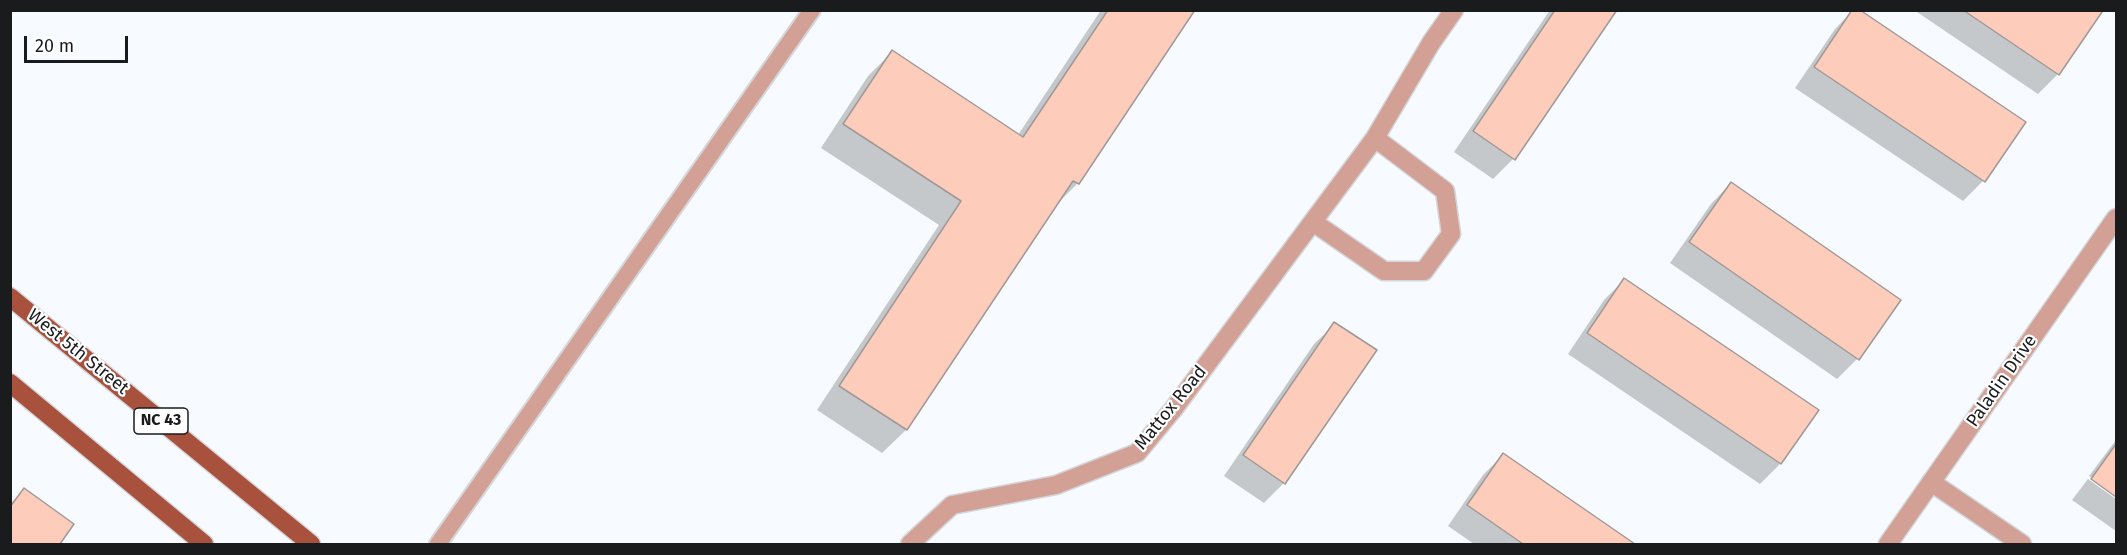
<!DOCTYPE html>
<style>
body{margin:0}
#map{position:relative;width:2127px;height:555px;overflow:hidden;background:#f7fafe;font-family:"Fira Sans",sans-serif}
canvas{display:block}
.frame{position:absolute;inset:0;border:12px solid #1a1b1d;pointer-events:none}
.scale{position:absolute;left:24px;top:36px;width:104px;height:27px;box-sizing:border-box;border:3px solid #1a1b1d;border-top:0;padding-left:8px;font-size:18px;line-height:21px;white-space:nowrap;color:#1a1b1d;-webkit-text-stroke:4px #fff;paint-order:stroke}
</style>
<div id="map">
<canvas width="2127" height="555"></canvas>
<div class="frame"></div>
<div class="scale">20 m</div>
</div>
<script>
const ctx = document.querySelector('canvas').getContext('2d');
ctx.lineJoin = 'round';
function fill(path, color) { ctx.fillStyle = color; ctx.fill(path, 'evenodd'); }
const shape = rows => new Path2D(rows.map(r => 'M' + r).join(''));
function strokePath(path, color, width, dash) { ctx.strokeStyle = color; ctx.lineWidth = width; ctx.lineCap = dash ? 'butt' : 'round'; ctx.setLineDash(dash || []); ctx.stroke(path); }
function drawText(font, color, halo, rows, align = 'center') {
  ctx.font = font + ' "Fira Sans",sans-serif'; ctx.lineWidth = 4.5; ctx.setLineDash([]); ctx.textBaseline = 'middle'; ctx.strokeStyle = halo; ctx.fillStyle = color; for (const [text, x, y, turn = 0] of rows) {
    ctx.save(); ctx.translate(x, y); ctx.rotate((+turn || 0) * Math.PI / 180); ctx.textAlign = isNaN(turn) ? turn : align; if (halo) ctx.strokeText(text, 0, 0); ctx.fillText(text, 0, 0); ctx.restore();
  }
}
fill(shape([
 [1101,10,1193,10,1078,183,1054,207,906,430,882,453,817,410,939,225,821,148,868,76,892,52,1018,135],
 [1550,10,1615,10,1513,159,1493,179,1454,152],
 [1853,10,2023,122,1983,181,1963,201,1795,88,1835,29],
 [1914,10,2098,10,2058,74,2038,94],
 [1731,183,1899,301,1857,359,1837,379,1670,263,1711,204],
 [1624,280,1816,410,1780,464,1760,484,1568,354,1604,300],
 [1335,324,1284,483,1264,503,1224,476,1314,344],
 [2116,440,2116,495,2089,476],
 [1503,455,1633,544,1474,544,1448,526,1483,475],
 [2088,479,2116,499,2116,531,2072,500],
 [24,490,72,525,58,544,10,544,10,504]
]), '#0003');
const building = shape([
 [1108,10,1195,10,1079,184,1073,181,907,430,839,386,961,201,843,124,892,50,1023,137,1108,10],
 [1555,10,1617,10,1515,160,1473,131,1555,10],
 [1852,10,1860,10,2026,122,1985,182,1814,67,1852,10],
 [1963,10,2101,10,2102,12,2059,75,1963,10],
 [1731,182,1901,300,1859,360,1689,242,1731,182],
 [1624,278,1819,410,1781,464,1587,333,1624,278],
 [1334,322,1377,350,1285,484,1243,455,1334,322],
 [2116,444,2116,497,2091,479,2116,444],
 [1503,453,1635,544,1523,544,1467,505,1503,453],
 [24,488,74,524,60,544,10,544,10,507,24,488]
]);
fill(building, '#feccba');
strokePath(building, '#9e9997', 1.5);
const service = shape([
 [438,544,812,10]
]);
const minor = shape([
 [1375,138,1431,43,1454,10],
 [1931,482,2022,544],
 [910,544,952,505,1056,485,1137,453,1175,407,1375,138,1445,191,1451,234,1424,271,1384,271,1313,222],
 [1888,544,2116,218]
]);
const primary = shape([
 [10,297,311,544],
 [10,383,204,544]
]);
strokePath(service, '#d4d6da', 20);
strokePath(minor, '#d4d6da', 21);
strokePath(primary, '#d4d6da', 21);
strokePath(service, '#d2a094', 16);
strokePath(minor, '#d2a094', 18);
strokePath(primary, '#a8523e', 18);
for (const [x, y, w] of [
 [161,421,54]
]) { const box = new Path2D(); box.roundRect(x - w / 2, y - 13, w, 26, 4.5); ctx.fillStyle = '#fff'; ctx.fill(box); strokePath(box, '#1a1b1d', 1.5); }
drawText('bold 16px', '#1a1b1d', null, [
 ["NC 43",161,421]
]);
drawText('18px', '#1a1b1d', '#fff', [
 ["West 5th Street",78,352,39],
 ["Paladin Drive",2002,381,-55],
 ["Mattox Road",1171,408,-51]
]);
</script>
